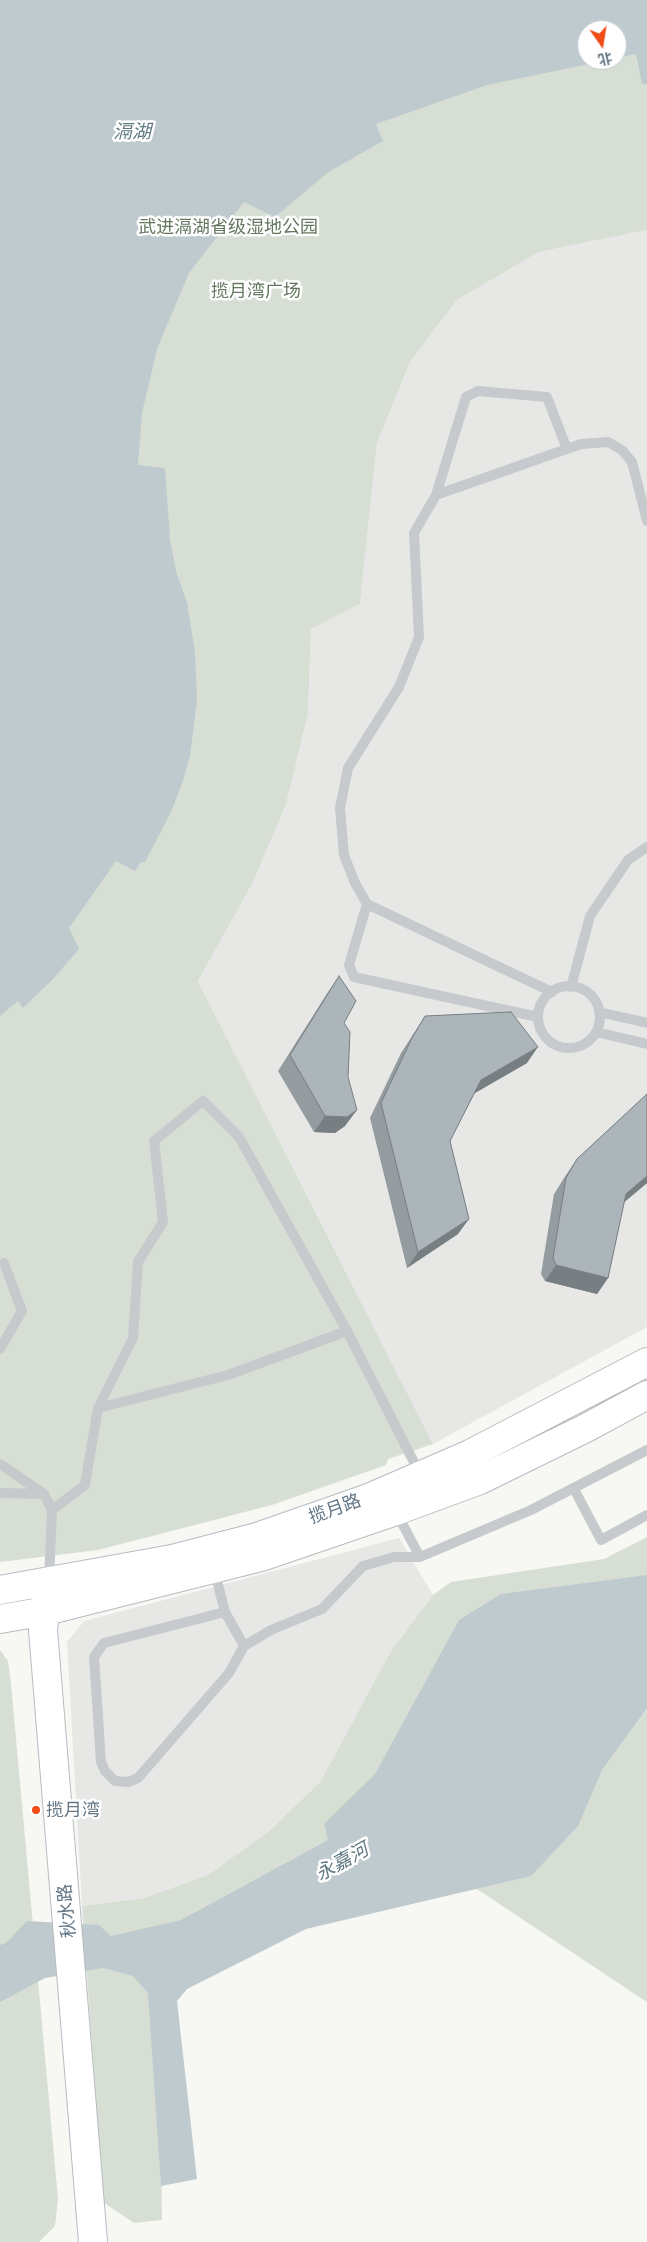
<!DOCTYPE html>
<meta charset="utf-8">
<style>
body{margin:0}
#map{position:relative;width:647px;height:2242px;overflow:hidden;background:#f7f7f3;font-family:"Public Sans","Noto Sans SC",sans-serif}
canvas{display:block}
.north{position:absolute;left:577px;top:20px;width:50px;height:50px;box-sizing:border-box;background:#fff;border:1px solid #c1c9cf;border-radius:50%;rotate:167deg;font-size:14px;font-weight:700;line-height:20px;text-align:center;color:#637786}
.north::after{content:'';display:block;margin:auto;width:18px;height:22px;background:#f04d19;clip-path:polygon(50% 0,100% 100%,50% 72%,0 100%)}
</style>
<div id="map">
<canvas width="647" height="2242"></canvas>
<div class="north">北</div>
</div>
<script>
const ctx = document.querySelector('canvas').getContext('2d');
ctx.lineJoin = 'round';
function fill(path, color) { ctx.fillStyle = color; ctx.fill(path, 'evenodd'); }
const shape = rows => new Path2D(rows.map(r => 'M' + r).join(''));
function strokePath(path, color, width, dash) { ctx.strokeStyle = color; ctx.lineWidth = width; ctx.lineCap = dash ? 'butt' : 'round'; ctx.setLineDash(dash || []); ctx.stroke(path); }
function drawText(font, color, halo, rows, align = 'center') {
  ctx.font = font + ' "Public Sans","Noto Sans SC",sans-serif'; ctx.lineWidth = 5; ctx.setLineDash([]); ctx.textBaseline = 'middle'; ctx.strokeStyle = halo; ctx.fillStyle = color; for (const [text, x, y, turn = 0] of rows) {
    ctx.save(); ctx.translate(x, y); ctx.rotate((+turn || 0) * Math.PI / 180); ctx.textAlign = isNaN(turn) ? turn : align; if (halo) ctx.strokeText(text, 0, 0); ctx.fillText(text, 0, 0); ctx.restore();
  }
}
fill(shape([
 [647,230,647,1327,433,1444,198,981,252,884,308,713,311,629,360,604,377,443,410,362,457,300,539,252],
 [399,1538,433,1595,391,1651,320,1782,269,1831,208,1875,144,1898,82,1906,67,1642,84,1621]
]), '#e7e8e6');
fill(shape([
 [0,0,647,0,647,230,539,252,457,300,410,362,377,443,360,604,311,629,308,713,286,804,252,884,198,981,433,1444,388,1459,386,1465,272,1505,98,1550,0,1562],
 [587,30,617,30,617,60,587,60],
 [647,1537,647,2002,391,1832,158,1961,162,2220,134,2223,103,2202,82,1906,144,1898,208,1875,269,1831,320,1782,391,1651,433,1595,451,1582,604,1559],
 [0,1650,8,1661,11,1684,58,2199,55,2226,39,2242,0,2242]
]), '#d7dfd4');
fill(shape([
 [0,0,647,0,647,84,642,84,636,54,617,58,617,30,587,30,587,60,609,60,487,85,376,124,383,141,327,173,275,217,244,202,189,273,157,349,142,413,138,465,165,468,170,539,176,571,187,603,195,652,197,700,190,756,182,784,171,812,145,862,141,862,135,871,116,861,69,928,79,949,53,979,23,1008,18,1001,0,1016],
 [647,1575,647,1708,602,1770,578,1826,531,1876,306,1929,187,1989,177,2001,197,2179,161,2186,148,1993,133,1976,103,1968,45,1978,0,2002,0,1945,6,1943,27,1921,99,1925,111,1936,181,1920,328,1840,324,1824,375,1774,459,1620,501,1594]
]), '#bfcacf');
const secondary = shape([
 [0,1590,172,1559,257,1537,366,1499,470,1454,647,1362],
 [47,1594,43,1630,93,2242],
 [0,1619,46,1611,261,1557,396,1511,480,1480,586,1428,647,1395]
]);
strokePath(secondary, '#b6bcc0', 30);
strokePath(shape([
 [436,495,466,397,478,391,547,397,567,449],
 [367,904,349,965,354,977,538,1017],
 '538 1017a31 31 0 1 1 62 0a31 31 0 1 1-62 0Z',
 [571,987,590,916,628,860,647,847],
 [552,992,367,904,355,883,344,855,340,808,348,768,399,687,419,637,414,533,436,495,581,444,608,442,622,450,632,462,647,521],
 [599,1012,647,1023],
 [596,1032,647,1044],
 [0,1349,22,1311,4,1263],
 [98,1408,228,1375,347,1331],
 [0,1464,44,1494,52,1510],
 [574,1489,601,1540,647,1515],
 [0,1493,44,1494],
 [396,1512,420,1557,531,1510,647,1450],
 [214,1569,225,1612,244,1646],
 [49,1581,52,1510,85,1485,98,1408,133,1338,138,1262,163,1222,154,1141,203,1101,239,1137,347,1331,420,1474],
 [225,1612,104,1643,94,1657,101,1762,105,1771,115,1781,128,1782,138,1778,229,1673,244,1646,271,1630,322,1609,363,1566,394,1557,420,1557]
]), '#c6cacd', 10);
strokePath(secondary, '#fff', 28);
fill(shape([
 [339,976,344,1023,345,1126,335,1133,314,1132,278,1071,328,992],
 [425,1016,527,1063,474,1093,450,1141,458,1234,407,1268,370,1118,401,1053],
 [647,1094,647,1183,624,1202,608,1278,597,1294,545,1281,541,1274,554,1194,566,1175,577,1159]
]), '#949ca0');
fill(shape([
 [538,1047,527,1063,470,1096,481,1080],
 [357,1110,345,1126,335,1133,314,1132,325,1116],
 [647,1176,647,1183,615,1210,626,1194],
 [469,1219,458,1234,407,1268,418,1252],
 [556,1265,608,1278,597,1294,545,1281]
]), '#787f82');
const building = shape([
 [339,976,356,1001,344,1023,350,1032,348,1077,357,1110,347,1117,325,1116,290,1055,339,976],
 [511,1012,538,1047,481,1080,450,1141,469,1219,418,1252,381,1103,412,1038,425,1016,511,1012],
 [647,1094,647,1176,626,1194,608,1278,556,1265,553,1258,566,1178,577,1159,647,1094]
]);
fill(building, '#acb5ba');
strokePath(building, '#787f82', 1);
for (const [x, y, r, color] of [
 [36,1810,5,"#f04d19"]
]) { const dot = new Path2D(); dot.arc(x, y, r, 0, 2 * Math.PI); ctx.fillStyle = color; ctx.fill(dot); strokePath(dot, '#fff', 2); }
drawText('18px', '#64785f', '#fff', [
 ["武进滆湖省级湿地公园",228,227],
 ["揽月湾广场",256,291]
]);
drawText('18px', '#637786', '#fff', [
 ["揽月路",335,1509,-20],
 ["秋水路",67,1911,-95]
]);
drawText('18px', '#637786', '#fff', [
 ["揽月湾",46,1810]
], 'left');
drawText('italic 19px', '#5f7983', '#fff', [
 ["滆湖",132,132],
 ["永嘉河",342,1862,-29]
]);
</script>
